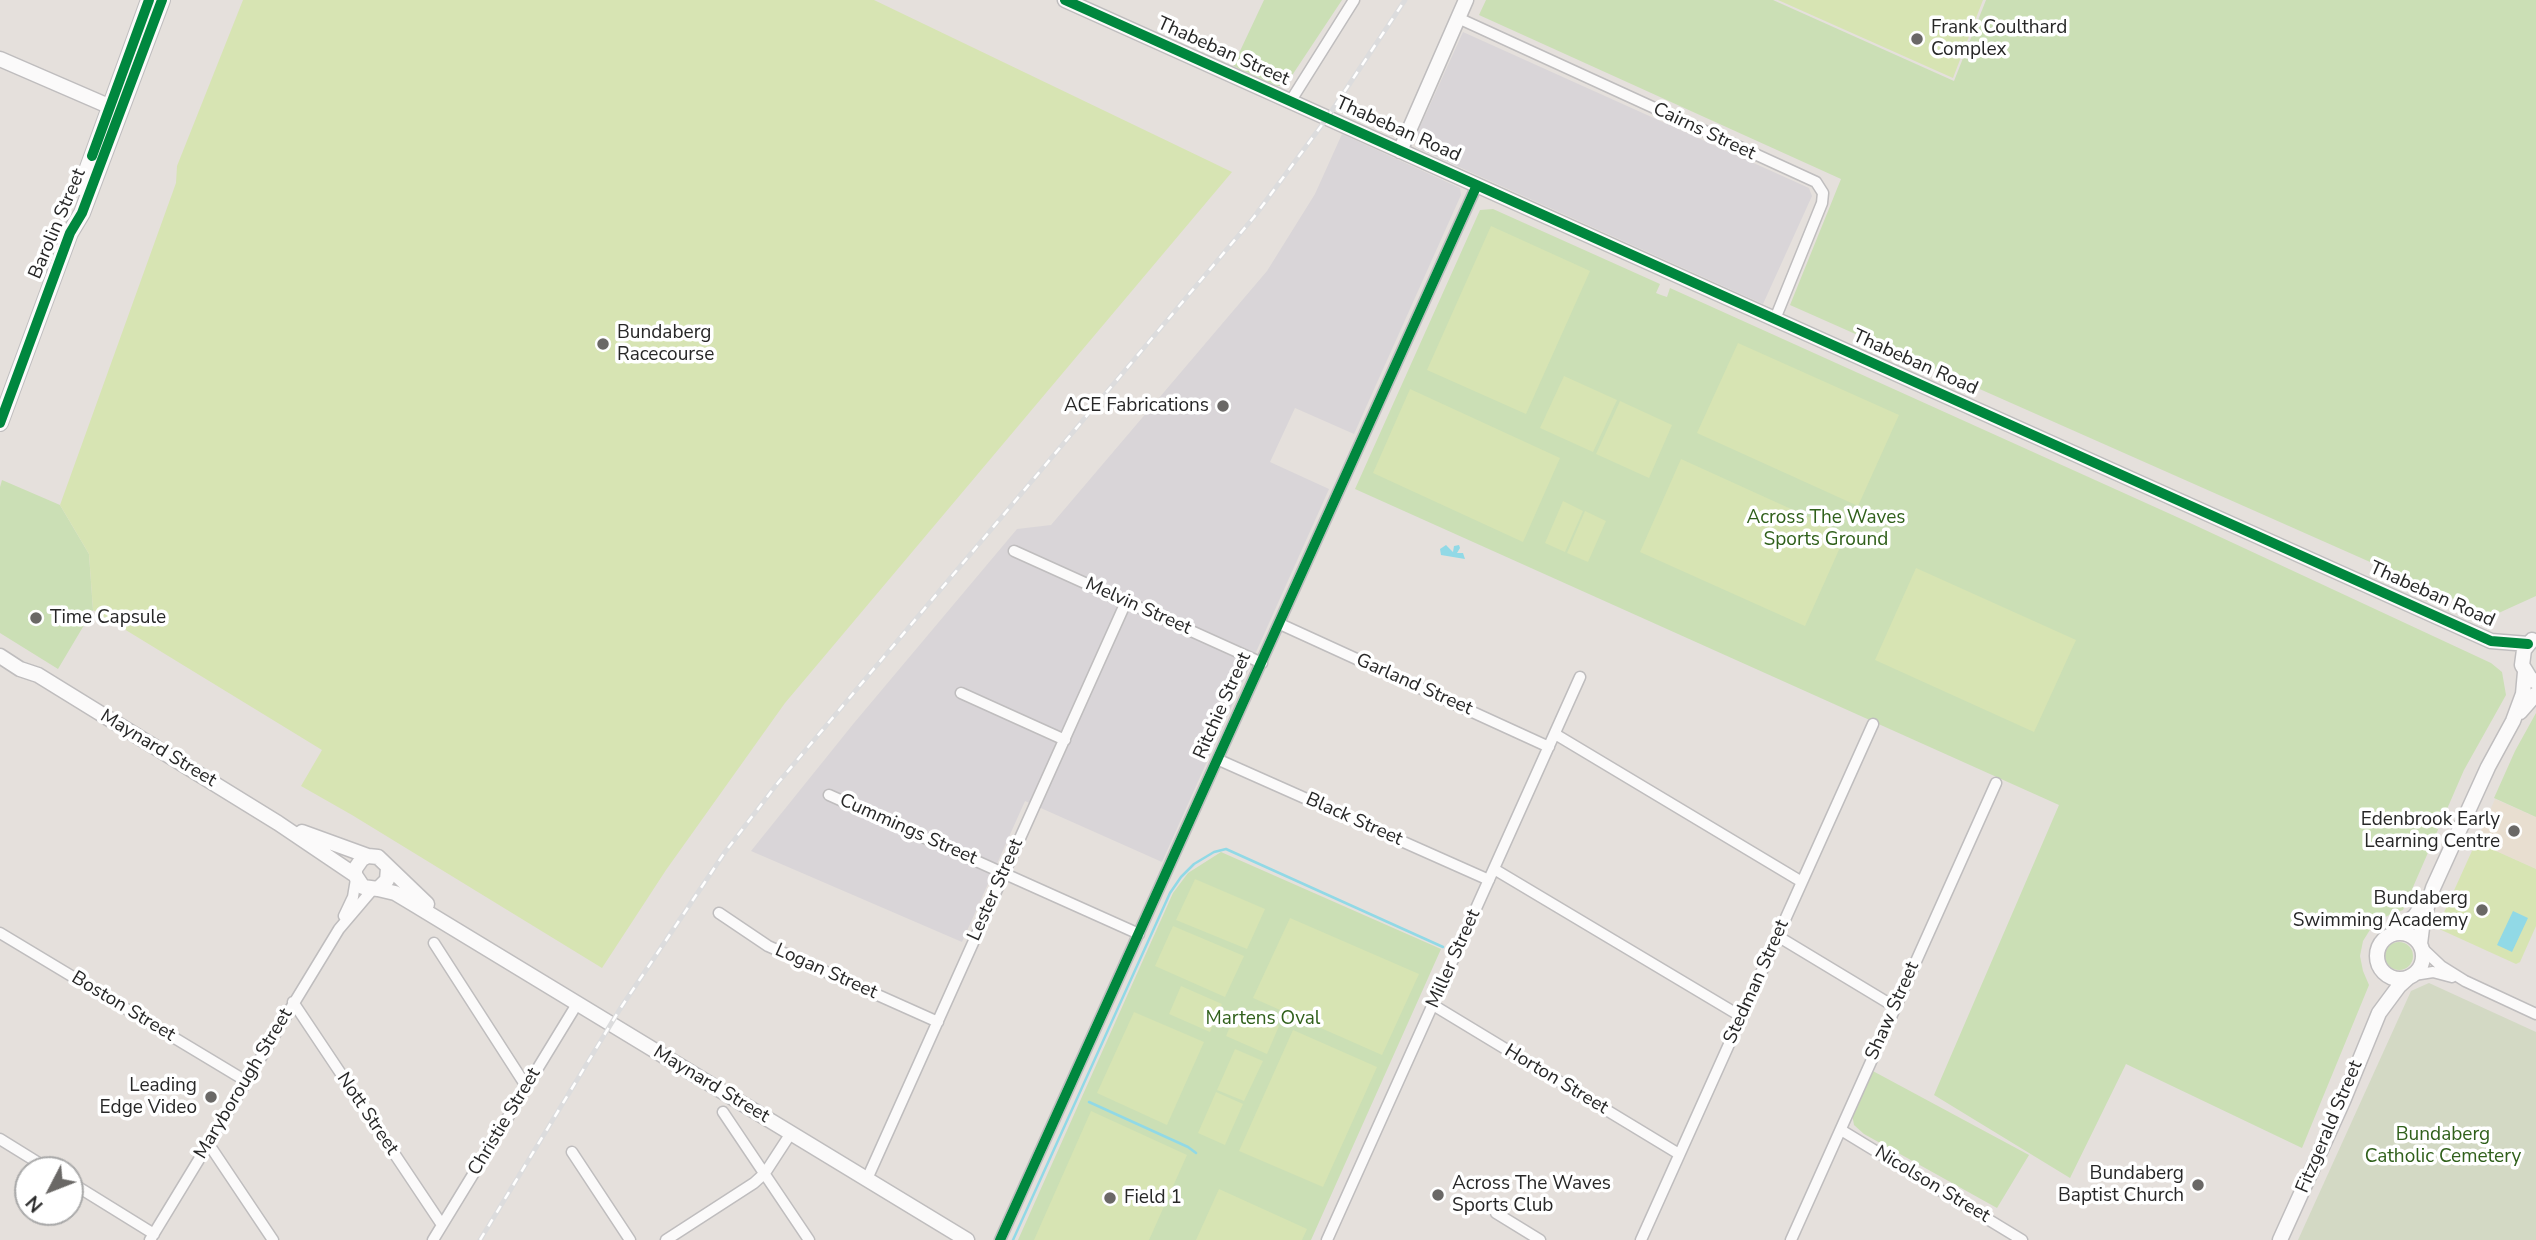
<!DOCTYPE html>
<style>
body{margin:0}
#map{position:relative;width:2536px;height:1240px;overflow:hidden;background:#e5e0dc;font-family:"Nunito Sans",sans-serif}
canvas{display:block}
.north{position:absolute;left:14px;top:1156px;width:70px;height:70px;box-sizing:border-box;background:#fff;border:2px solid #a9a9a9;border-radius:50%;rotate:228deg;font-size:19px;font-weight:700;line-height:28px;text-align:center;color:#272727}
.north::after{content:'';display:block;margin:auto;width:24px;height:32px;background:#6a6866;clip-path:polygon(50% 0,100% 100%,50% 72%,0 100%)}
</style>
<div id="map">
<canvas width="2536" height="1240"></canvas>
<div class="north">N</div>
</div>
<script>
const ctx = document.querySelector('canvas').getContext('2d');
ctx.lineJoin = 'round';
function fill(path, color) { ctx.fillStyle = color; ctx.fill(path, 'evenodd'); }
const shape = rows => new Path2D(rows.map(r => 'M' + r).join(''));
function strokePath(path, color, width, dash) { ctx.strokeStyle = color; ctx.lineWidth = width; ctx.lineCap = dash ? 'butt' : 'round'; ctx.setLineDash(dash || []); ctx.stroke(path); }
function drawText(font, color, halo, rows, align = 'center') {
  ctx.font = font + ' "Nunito Sans",sans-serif'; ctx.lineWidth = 7; ctx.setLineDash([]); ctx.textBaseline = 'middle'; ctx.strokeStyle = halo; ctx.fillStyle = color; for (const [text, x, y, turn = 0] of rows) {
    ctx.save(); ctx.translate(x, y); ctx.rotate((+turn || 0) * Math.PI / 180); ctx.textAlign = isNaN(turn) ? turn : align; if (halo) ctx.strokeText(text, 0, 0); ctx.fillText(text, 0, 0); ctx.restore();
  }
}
fill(shape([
 [1463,32,1809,188,1812,196,1763,304,1417,148,1414,140],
 [1342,134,1460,188,1461,195,1354,434,1295,408,1270,462,1329,489,1162,862,1025,801,962,942,751,851,854,723,1017,529,1051,525,1267,271,1315,194]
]), '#d9d5d8');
fill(shape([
 [2495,799,2536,817,2536,869,2476,842]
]), '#e8ded0');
fill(shape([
 [1264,0,1342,0,1285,86,1277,86,1233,66],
 [1486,0,1773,0,1954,81,1986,0,2536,0,2536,596,2492,616,1790,305,1841,179,1479,15],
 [1493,209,1660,284,1656,293,1661,295,1667,297,1670,288,2188,522,2491,663,2502,672,2506,695,2464,770,2403,910,2387,916,2373,925,2363,941,2360,956,2363,971,2369,985,2302,1148,2126,1064,2070,1178,1934,1095,2059,805,1355,489,1480,210],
 [2,480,60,505,89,554,93,610,58,669,0,633,0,487],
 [2536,713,2536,817,2494,798,2515,751],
 [1221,852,1441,949,1311,1240,1018,1240,1173,893,1188,873],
 '2385 956a14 14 0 1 1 28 0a14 14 0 1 1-28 0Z',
 [1871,1070,2029,1155,1997,1208,1864,1134,1854,1125,1852,1114]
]), '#cbdfb5');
fill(shape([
 [2429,983,2536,1032,2536,1240,2298,1240,2411,991]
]), '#d3d9c4');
fill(shape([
 [243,0,874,0,1232,172,785,703,666,870,602,968,352,815,301,786,322,750,93,610,89,554,60,505,176,183,177,166],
 [1778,0,1983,0,1953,78],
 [1491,226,1590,271,1526,414,1427,370],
 [1738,343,1899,415,1858,506,1697,433],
 [1564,376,1617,400,1593,452,1540,428],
 [1410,389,1560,458,1523,542,1373,473],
 [1620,401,1672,425,1649,478,1596,454],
 [1681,459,1846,534,1805,626,1640,552],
 [1563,501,1583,511,1565,552,1545,543],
 [1585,511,1606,521,1588,562,1567,553],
 [1916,568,2076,640,2034,732,1875,660],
 [2476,842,2536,869,2536,926,2520,962,2516,964,2437,928],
 [1195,879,1265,909,1247,949,1176,920],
 [1290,918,1419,974,1382,1055,1253,998],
 [1173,926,1244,956,1225,997,1155,966],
 [1181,986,1222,1004,1210,1032,1169,1014],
 [1238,1008,1279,1026,1267,1054,1226,1036],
 [1134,1012,1204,1042,1167,1125,1097,1093],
 [1293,1030,1377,1067,1323,1187,1239,1151],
 [1235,1049,1263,1061,1244,1101,1217,1090],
 [1216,1092,1243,1104,1225,1145,1198,1133],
 [1091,1111,1187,1155,1149,1240,1034,1240],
 [1219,1189,1307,1229,1302,1240,1196,1240]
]), '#d7e4b3');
fill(shape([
 [1446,545,1453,552,1454,546,1459,545,1460,548,1457,553,1463,553,1465,559,1441,555,1440,549],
 [2513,911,2528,918,2512,952,2497,945]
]), '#91d9e6');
strokePath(shape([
 [1089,1102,1188,1147,1196,1153],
 [1013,1240,1170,893,1181,877,1194,864,1214,852,1226,849,1443,947]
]), '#91d9e6', 2.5);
const minor = shape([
 [1458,18,1816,182,1823,193,1822,203,1775,319],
 [1290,102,1354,0],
 [1014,551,1262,663],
 [1280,624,1549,747],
 [961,693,1065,740],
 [1555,734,1802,882],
 [1219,760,1489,880],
 [829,795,1139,934],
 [1494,869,1742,1017],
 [719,913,768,946,938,1022],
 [344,916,353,897,356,879],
 [0,933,246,1081],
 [1779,937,1895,1007],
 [434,943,526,1086],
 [2422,948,2441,966,2465,981,2536,1014],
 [2414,975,2433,972,2452,977],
 [293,1002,442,1225],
 [1433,1005,1679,1154],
 [723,1112,809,1240],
 [1841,1130,2022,1240],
 [0,1139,50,1170],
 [208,1143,273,1240],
 [572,1152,630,1240],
 [867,1179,1126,602],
 [70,1182,154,1234],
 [1496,1213,1540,1240],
 [150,1240,339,929,373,889],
 [433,1240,577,1004],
 [666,1240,754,1183,765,1173,791,1133],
 [1000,1240,1477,185],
 [1327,1240,1580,677],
 [1641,1240,1873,724],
 [1791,1240,1996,783]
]);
const tertiary = shape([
 [1065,0,2491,641,2528,644],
 [0,59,120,111],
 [1400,151,1466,0],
 [2532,640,2524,650,2522,665,2530,678,2536,682],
 [0,656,20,669,38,675,278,823,355,875],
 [2520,712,2536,694],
 [302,832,368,856],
 [388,868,387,880,378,889,363,887,355,875,355,869,362,859,368,856,378,857,427,904],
 [378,889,395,893,415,905,967,1240],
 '2377 956a23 23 0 1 1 46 0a23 23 0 1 1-46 0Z',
 [2393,933,2415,916,2425,901],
 [2420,944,2423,920,2433,888,2488,767,2513,721,2523,694,2525,672],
 [2280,1240,2343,1101,2379,1013,2399,986,2409,977]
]);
const secondary = shape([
 [81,187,149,0],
 [0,423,70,233,82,213,162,0]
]);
strokePath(minor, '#bfbdbe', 13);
strokePath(tertiary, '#bfbdbe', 17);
strokePath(secondary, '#bfbdbe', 18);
strokePath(minor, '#fbfafa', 10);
strokePath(tertiary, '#fbfafa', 14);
strokePath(secondary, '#fbfafa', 16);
const rail = shape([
 [480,1240,620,1009,725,852,777,784,1254,217,1327,118,1405,0]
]);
strokePath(rail, '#dcdcdd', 5);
strokePath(rail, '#fff', 2.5, [8]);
strokePath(shape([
 [1065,0,2491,641,2528,644],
 [92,156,149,0],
 [0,423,70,233,82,213,162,0],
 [1000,1240,1477,185]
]), '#00873e', 10);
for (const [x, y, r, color] of [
 [1917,39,7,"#6a6866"],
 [603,344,7,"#6a6866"],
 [1223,406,7,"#6a6866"],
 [36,618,7,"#6a6866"],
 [2514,831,7,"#6a6866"],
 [2482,910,7,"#6a6866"],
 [211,1097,7,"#6a6866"],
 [2198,1185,7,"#6a6866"],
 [1438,1195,7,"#6a6866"],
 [1110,1198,7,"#6a6866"]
]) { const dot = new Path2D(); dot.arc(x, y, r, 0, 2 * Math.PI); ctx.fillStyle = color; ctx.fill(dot); strokePath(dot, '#fff', 2.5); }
drawText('19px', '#272727', '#fff', [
 ["Frank Coulthard",1931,28],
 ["Complex",1931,50],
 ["Bundaberg",617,333],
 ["Racecourse",617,355],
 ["ACE Fabrications",1209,406,"right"],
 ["Time Capsule",50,618],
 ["Edenbrook Early",2500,820,"right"],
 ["Learning Centre",2500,842,"right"],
 ["Bundaberg",2468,899,"right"],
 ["Swimming Academy",2468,921,"right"],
 ["Leading",197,1086,"right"],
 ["Edge Video",197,1108,"right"],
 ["Bundaberg",2184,1174,"right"],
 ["Baptist Church",2184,1196,"right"],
 ["Across The Waves",1452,1184],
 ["Sports Club",1452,1206],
 ["Field 1",1124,1198]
], 'left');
drawText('19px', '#272727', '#fff', [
 ["Thabeban Street",1223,52,24],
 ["Thabeban Road",1398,130,24],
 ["Cairns Street",1704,132,25],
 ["Barolin Street",58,224,-67],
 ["Thabeban Road",1915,363,24],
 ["Thabeban Road",2432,595,24],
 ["Melvin Street",1138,607,24],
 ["Garland Street",1414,685,24],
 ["Ritchie Street",1223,706,-66],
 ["Maynard Street",158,749,31],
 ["Black Street",1354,820,24],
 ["Cummings Street",908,830,24],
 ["Lester Street",996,890,-66],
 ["Miller Street",1454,959,-66],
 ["Logan Street",826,972,24],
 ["Stedman Street",1757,982,-66],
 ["Boston Street",123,1007,31],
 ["Shaw Street",1893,1011,-66],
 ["Horton Street",1556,1080,31],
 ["Maryborough Street",244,1084,-59],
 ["Maynard Street",711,1085,31],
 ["Nott Street",367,1114,56],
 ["Christie Street",505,1122,-59],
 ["Fitzgerald Street",2330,1127,-67],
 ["Nicolson Street",1932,1185,31]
]);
drawText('19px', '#30601b', '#fff', [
 ["Across The Waves",1826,518],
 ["Sports Ground",1826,540],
 ["Martens Oval",1263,1019],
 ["Bundaberg",2443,1135],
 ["Catholic Cemetery",2443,1157]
]);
</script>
